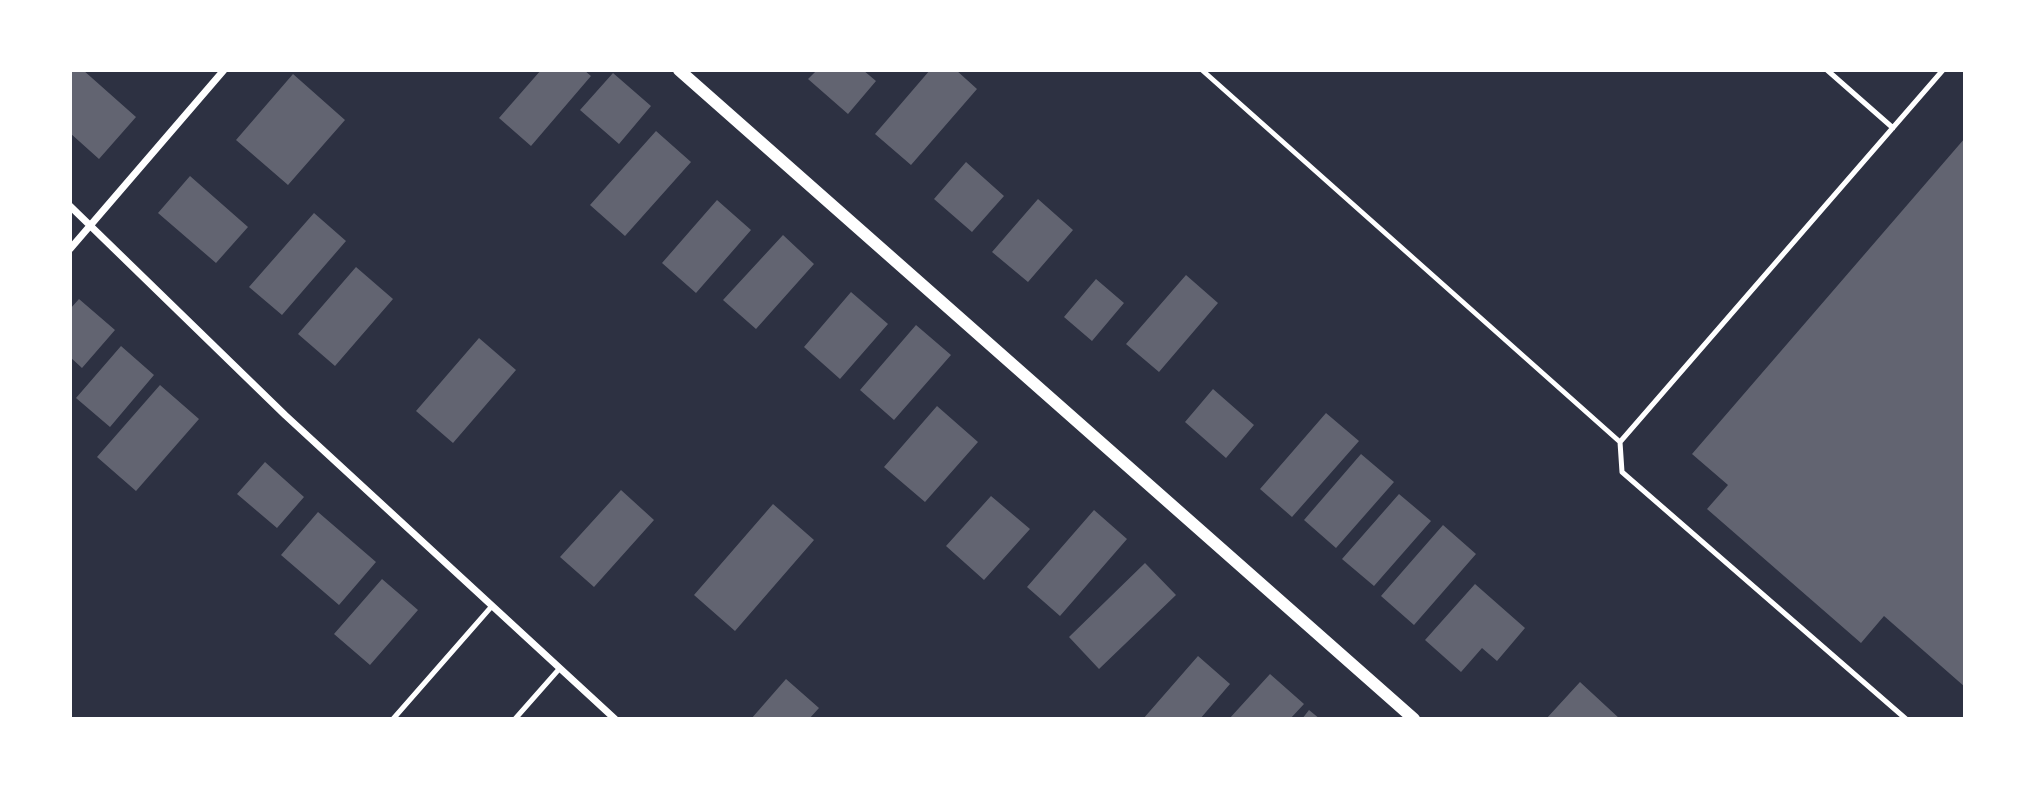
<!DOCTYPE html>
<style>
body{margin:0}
#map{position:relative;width:2035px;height:789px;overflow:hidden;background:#2d3142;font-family:"Golos Text",sans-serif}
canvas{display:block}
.frame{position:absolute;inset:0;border:72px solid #fff;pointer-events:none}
</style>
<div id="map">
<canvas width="2035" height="789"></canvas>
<div class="frame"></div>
</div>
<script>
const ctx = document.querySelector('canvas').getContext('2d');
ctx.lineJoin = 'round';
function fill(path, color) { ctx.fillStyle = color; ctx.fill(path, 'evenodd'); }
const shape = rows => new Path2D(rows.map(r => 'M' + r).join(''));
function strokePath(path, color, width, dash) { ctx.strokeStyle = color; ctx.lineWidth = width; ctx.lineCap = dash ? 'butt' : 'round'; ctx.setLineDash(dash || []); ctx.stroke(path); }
fill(shape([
 [72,70,83,70,136,117,99,159,70,133,70,72],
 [541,70,584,70,591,76,531,146,499,118],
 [817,70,863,70,876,81,848,114,808,79],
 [930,70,956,70,977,89,911,165,875,134],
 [613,73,651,106,619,144,580,110],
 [293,74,345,120,288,185,236,140],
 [656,131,691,162,625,236,590,205],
 [1965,138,1965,687,1884,616,1861,643,1707,509,1728,485,1692,454],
 [966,162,1004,196,972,232,934,199],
 [190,176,248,227,216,263,158,213],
 [1038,199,1073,230,1028,282,992,252],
 [717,200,751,230,696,293,662,263],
 [314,213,346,241,282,315,249,287],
 [783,235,814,264,756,329,723,300],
 [356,267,393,299,335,366,298,334],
 [1186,275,1218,303,1159,372,1126,344],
 [1096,279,1124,303,1092,341,1064,317],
 [851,292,888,324,840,379,804,347],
 [79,299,115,330,82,368,70,357,70,309],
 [916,325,951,355,894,420,860,390],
 [479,338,516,370,453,443,416,411],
 [121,346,154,375,110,427,76,398],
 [160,385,199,419,136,491,97,457],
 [1213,389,1254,425,1226,458,1185,422],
 [937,406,978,442,925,502,884,467],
 [1326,413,1359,441,1292,517,1260,489],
 [1361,454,1394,482,1336,548,1304,520],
 [265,462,304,497,277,528,237,494],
 [621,490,654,520,594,587,560,557],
 [1399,494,1431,521,1374,586,1342,559],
 [991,496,1030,529,984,580,946,546],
 [773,504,814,540,735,631,694,595],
 [1094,510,1127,539,1060,616,1027,587],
 [318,512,376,562,339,605,281,555],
 [1443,525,1476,554,1414,625,1381,596],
 [1145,563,1176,595,1099,669,1069,637],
 [382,579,418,610,370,665,334,634],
 [1475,584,1525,628,1497,661,1482,648,1461,672,1425,640],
 [1198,656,1230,684,1200,719,1143,719],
 [1270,674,1304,704,1290,719,1229,719],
 [786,679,819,708,809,719,751,719],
 [1580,682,1620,719,1546,719],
 [1309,710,1320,719,1302,719]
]), '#626471');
strokePath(shape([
 [1202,70,1620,442,1622,472,1906,719],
 [1827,70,1893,128],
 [1620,442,1943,70],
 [393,719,492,606],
 [515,719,560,668]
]), '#fff', 5);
strokePath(shape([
 [70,206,285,415,615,719],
 [70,249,224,70]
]), '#fff', 7);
strokePath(shape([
 [679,70,1414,719]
]), '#fff', 12);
</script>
